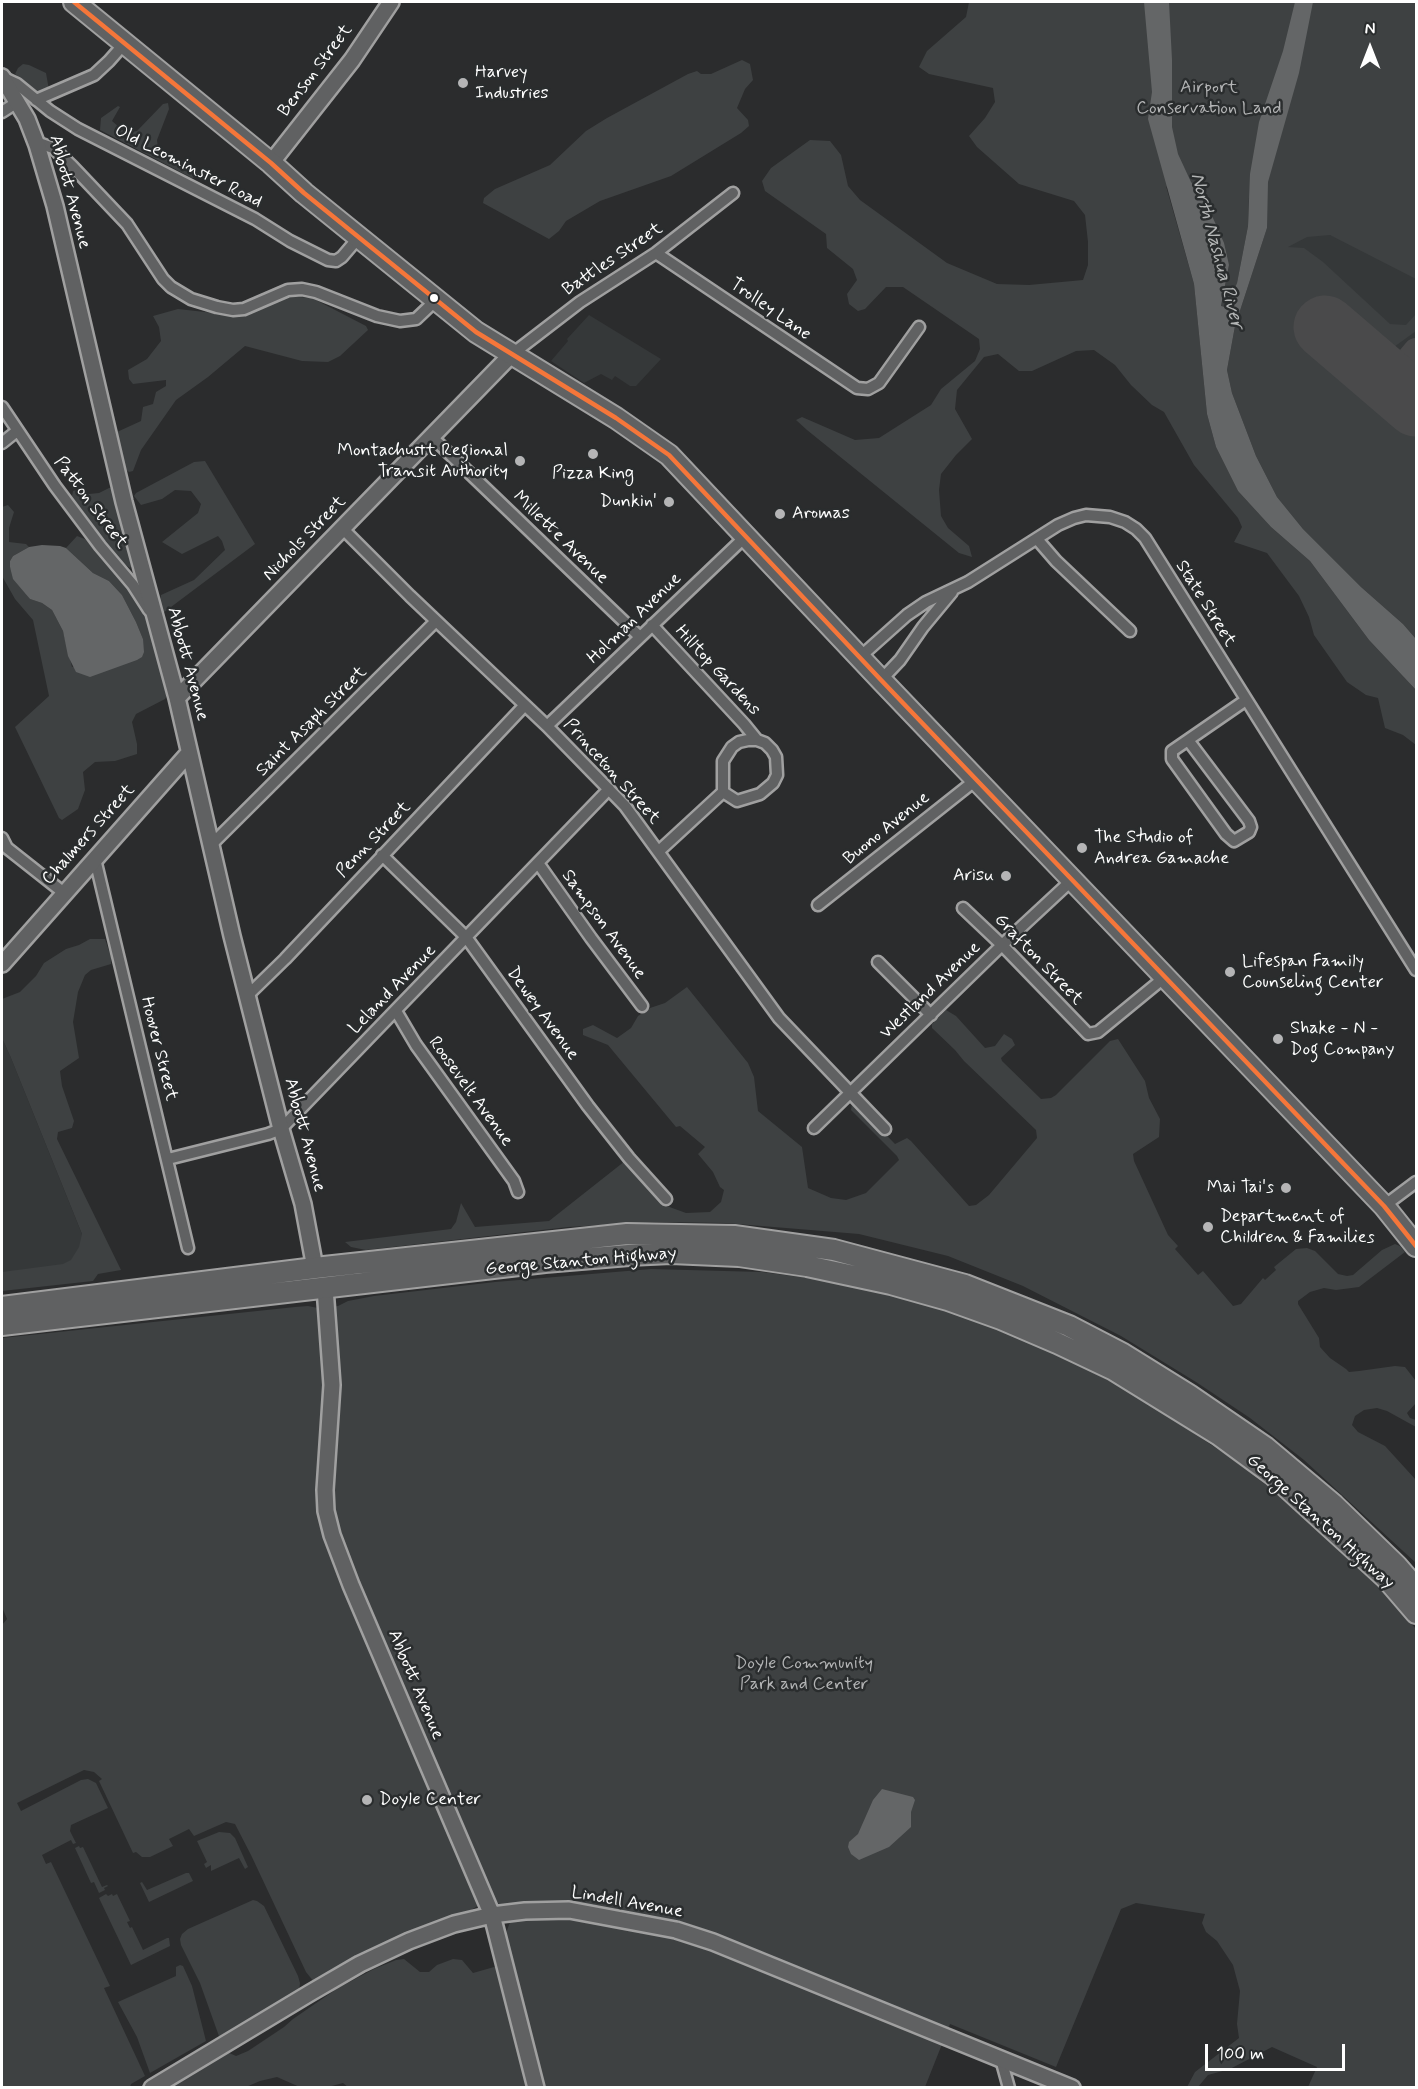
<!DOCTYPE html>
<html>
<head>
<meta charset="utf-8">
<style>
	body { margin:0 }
	#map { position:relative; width:1418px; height:2089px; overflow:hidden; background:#2b2c2d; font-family:Mynerve,sans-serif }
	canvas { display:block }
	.frame { position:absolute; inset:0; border:3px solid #fff; pointer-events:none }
	.north { position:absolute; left:1340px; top:18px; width:60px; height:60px; -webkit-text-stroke:4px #2a2d2e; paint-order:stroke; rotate:0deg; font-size:16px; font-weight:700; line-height:24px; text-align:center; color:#fff }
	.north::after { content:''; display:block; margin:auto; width:21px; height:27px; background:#fff; clip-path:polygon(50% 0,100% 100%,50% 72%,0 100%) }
	.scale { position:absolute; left:1205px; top:2044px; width:140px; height:27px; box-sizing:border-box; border:3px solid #fff; border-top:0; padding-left:8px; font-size:18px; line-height:21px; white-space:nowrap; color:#fff; -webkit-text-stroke:4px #2a2d2e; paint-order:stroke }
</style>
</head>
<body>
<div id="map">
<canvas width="1418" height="2089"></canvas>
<div class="frame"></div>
<div class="north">N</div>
<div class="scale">100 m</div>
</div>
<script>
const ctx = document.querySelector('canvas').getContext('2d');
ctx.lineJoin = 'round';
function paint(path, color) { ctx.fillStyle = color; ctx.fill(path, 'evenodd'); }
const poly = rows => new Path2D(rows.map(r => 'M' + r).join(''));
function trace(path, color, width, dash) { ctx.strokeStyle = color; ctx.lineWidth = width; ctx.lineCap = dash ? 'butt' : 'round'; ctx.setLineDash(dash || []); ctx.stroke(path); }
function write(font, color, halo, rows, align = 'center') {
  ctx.font = font + ' Mynerve,sans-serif'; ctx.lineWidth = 5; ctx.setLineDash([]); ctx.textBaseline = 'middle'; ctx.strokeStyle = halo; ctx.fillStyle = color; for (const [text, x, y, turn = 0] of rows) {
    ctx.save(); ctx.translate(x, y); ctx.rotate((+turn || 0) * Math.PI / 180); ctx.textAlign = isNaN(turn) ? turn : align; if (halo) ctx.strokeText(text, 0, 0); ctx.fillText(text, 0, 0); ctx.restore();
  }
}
paint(poly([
	[1272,213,1416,267,1416,596,1259,271],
	[589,315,661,359,636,386,630,386,615,376,612,380,601,374,584,383,551,361,568,341,567,339],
	[2,1038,11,1058,98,1274,2,1284]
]), '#353839');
paint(poly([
	[969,2,1416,2,1416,279,1330,235,1307,237,1288,247,1304,248,1323,262,1390,324,1406,325,1416,314,1416,331,1387,352,1336,310,1310,343,1416,433,1416,639,1403,624,1361,587,1303,529,1277,497,1256,456,1232,393,1227,370,1235,326,1267,228,1249,197,1248,226,1237,283,1227,307,1221,306,1229,265,1166,186,1194,284,1207,414,1216,447,1238,491,1271,527,1310,561,1369,640,1416,690,1416,745,1403,735,1385,728,1378,698,1366,695,1347,682,1314,635,1309,617,1299,596,1267,553,1234,542,1242,527,1238,518,1194,465,1164,412,1152,405,1131,385,1115,365,1094,350,1076,351,1032,371,1019,371,998,354,984,357,957,390,955,409,972,439,956,455,941,474,939,490,941,516,948,528,969,546,972,557,959,553,807,430,796,420,802,417,855,440,879,438,931,405,941,389,975,361,980,349,979,339,903,287,886,287,865,309,858,311,849,304,847,294,857,280,853,269,827,248,826,234,765,191,762,181,771,168,810,140,830,141,841,155,848,186,860,200,947,263,997,284,1029,285,1083,280,1088,265,1088,242,1085,215,1074,201,1019,184,977,147,969,136,985,118,995,102,993,88,929,74,919,67,927,51,966,17],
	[742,60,750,64,753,80,745,89,737,108,748,120,749,126,741,133,671,176,600,201,566,221,559,231,549,239,483,203,484,198,495,189,550,165,586,131,607,118,688,74,697,71,701,74,711,74],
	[23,64,29,65,46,73,49,90,47,92,37,93,15,74,18,68],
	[168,103,169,109,157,140,158,148,168,158,195,175,195,177,192,178,100,130,101,118,118,106,120,107,112,121,126,133,137,131,163,104],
	[284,296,312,298,366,326,368,330,340,356,328,362,302,361,245,346,208,377,176,400,141,450,133,471,129,472,125,469,117,432,141,421,143,407,153,404,156,392,166,386,166,380,133,384,129,379,128,370,147,359,161,341,159,327,153,316,178,309,241,316,270,300],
	[205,461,255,544,163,613,159,605,161,595,194,580,225,550,222,541,218,536,182,554,162,542,198,513,201,504,191,491,175,490,162,499,141,505,134,496,136,493,194,462],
	[109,488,115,488,133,563,130,568,117,559,72,496,73,491,79,489,89,494,99,493],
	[8,505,14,512,9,528,9,542,26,544,29,547,13,556,10,561,10,567,30,599,42,603,52,610,63,631,72,667,143,639,136,622,122,595,109,581,93,573,66,548,77,536,85,539,124,584,144,612,152,631,170,689,165,699,136,714,132,722,137,744,137,754,115,761,95,762,83,772,85,790,78,809,62,820,59,818,15,727,49,696,33,620,15,599,2,576,2,507],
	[90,939,105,939,111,957,111,964,91,970,85,975,78,992,73,1022,79,1058,60,1071,62,1086,74,1121,72,1128,58,1132,57,1139,121,1270,98,1274,93,1281,2,1291,2,1272,63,1264,71,1260,79,1247,82,1234,11,1058,2,1038,2,999,20,992,36,976,44,963,66,949,79,945],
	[687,987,748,1063,754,1077,758,1111,802,1147,808,1188,831,1198,846,1200,866,1193,899,1160,897,1156,851,1110,852,1104,858,1106,895,1144,907,1138,911,1141,969,1206,976,1205,989,1195,1037,1138,1036,1130,964,1061,955,1050,932,1028,932,1024,946,1010,956,1016,985,1048,995,1046,1004,1034,1012,1039,1015,1045,1001,1058,1002,1061,1041,1099,1051,1098,1056,1095,1110,1041,1118,1039,1145,1081,1149,1098,1160,1119,1159,1137,1133,1154,1134,1161,1168,1235,1178,1246,1175,1249,1198,1275,1203,1271,1233,1306,1241,1304,1263,1278,1265,1280,1276,1270,1274,1267,1296,1249,1307,1248,1315,1251,1338,1274,1347,1276,1353,1275,1382,1250,1395,1244,1400,1246,1405,1252,1359,1287,1336,1290,1324,1288,1310,1292,1298,1301,1298,1304,1319,1338,1320,1347,1330,1358,1346,1369,1349,1372,1359,1371,1395,1366,1405,1367,1416,1381,1416,1403,1407,1413,1410,1418,1416,1420,1416,1427,1387,1411,1377,1408,1364,1410,1355,1416,1352,1425,1358,1432,1385,1446,1416,1480,1416,1563,1304,1460,1250,1418,1196,1382,1121,1336,1023,1286,948,1256,859,1234,725,1223,655,1222,568,1227,366,1250,351,1247,345,1242,451,1229,456,1222,461,1203,475,1227,549,1221,625,1161,664,1205,686,1213,710,1212,721,1202,724,1190,720,1187,713,1172,698,1154,705,1147,680,1126,676,1127,608,1045,583,1035,583,1029,593,1025,617,1038,631,1028,638,1016,650,1008,665,1003],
	[651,1269,762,1272,823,1280,865,1287,924,1303,1024,1339,1077,1364,1136,1395,1228,1456,1308,1517,1382,1591,1416,1629,1416,2087,1308,2087,1317,2067,1272,2047,1230,2069,1208,2075,1198,2087,1187,2087,1195,2072,1239,2038,1237,2024,1240,1991,1233,1965,1217,1941,1206,1932,1202,1923,1205,1914,1136,1903,1121,1909,1056,2067,950,2024,925,2087,545,2087,505,1936,510,1922,501,1906,496,1901,479,1905,468,1912,409,1935,314,1982,306,1972,251,1855,235,1824,226,1822,194,1836,189,1829,169,1839,173,1846,150,1857,142,1857,136,1852,133,1853,99,1781,102,1779,94,1772,84,1770,17,1803,21,1811,81,1780,88,1779,96,1783,108,1808,71,1825,70,1831,76,1843,73,1844,71,1840,42,1855,46,1864,51,1862,110,1986,104,1988,145,2076,131,2084,130,2087,2,2087,2,1625,7,1619,2,1607,2,1338,295,1307,308,1306,318,1308,338,1306,348,1301,374,1296,495,1282],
	[219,1832,230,1833,235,1838,248,1867,245,1869,239,1858,211,1871,211,1865,206,1868,204,1864,207,1862,197,1841],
	[79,1846,80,1848,83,1847,102,1887,107,1885,108,1886,104,1888,105,1890,99,1893,94,1882,91,1883,75,1848],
	[186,1873,189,1873,193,1881,149,1902,140,1883,142,1882,147,1890],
	[106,1894,108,1896,112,1894,113,1896,117,1894,130,1921,127,1922,130,1928,132,1927,143,1950,167,1938,169,1938,170,1946,131,1965,99,1898],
	[253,1900,257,1901,264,1906,298,1976,300,1983,299,1992,220,2039,200,1983,181,1945,180,1939,182,1934,188,1929],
	[404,1959,420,1972,429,1972,437,1965,453,1959,462,1960,473,1973,501,1965,532,2087,349,2088,343,2083,328,2087,302,2088,277,2077,260,2081,246,2087,165,2088,227,2052,236,2056,248,2051,284,2027,293,2019,338,1988,374,1969,396,1960],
	[180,1965,183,1966,192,1986,206,2041,150,2073,137,2037,118,2002,176,1976,176,1967]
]), '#3e4142');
paint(poly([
	[1144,2,1169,2,1172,60,1172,127,1178,154,1191,182,1205,200,1224,243,1229,265,1221,306,1226,307,1237,283,1248,226,1250,174,1259,122,1283,51,1295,2,1313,2,1299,73,1268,182,1267,228,1235,326,1227,370,1232,393,1256,456,1277,497,1303,529,1361,587,1403,624,1416,639,1416,690,1369,640,1310,561,1271,527,1238,491,1216,447,1207,414,1194,284,1148,119,1152,92],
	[42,545,60,546,66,548,93,573,109,581,122,595,136,622,143,639,144,652,142,657,137,660,90,677,76,672,68,656,63,631,52,610,42,603,30,599,13,579,10,567,10,561,13,556,29,547],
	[882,1789,913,1797,915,1800,911,1812,911,1827,889,1847,859,1860,851,1854,848,1847,849,1842,858,1834,873,1800]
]), '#646667');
trace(poly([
	[1390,382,1416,351]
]), '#4a4a4b', 26);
trace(poly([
	[1325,327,1416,405]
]), '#4a4a4b', 63);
const street = poly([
	[2,77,17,84,50,111,78,129,255,219,290,241,328,260,336,261,342,257,359,237],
	[36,100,94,75,109,61,124,44],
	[2,112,16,103],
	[36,142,53,148,72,166,127,224,163,279,171,287,191,299,217,307,233,310,244,309,288,290,302,289,316,292,377,316,400,321,416,319,436,300],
	[656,253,857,388,868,389,879,383,919,327],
	[511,355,580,302,656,253,733,193],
	[2,407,55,486,100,546,133,585,149,610],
	[432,437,640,637],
	[2,443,17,431],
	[342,528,410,596,547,726,625,806,779,1018,885,1129],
	[1037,539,1056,561,1130,631],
	[652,625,744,724,757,740],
	[860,657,907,615,926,602,968,582,1058,525,1074,518,1086,515,1110,517,1125,522,1136,529,1145,538,1416,970],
	[881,680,900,660,923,627,952,592],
	[547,726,746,536],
	[748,740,757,740,765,743,772,750,776,757,777,775,773,783,760,794,737,801,723,792,723,761,732,747,739,742,748,740],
	[1188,740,1172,751,1172,759,1226,834,1234,841,1249,832,1251,827,1249,821,1188,740,1246,700],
	[2,838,7,848,64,893],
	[210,846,436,621],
	[659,851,723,792],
	[382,855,466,937,588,1106,629,1158,666,1199],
	[95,859,188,1248],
	[538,863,591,938,642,1006],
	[818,905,977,779],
	[963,908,1002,945,1088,1034,1098,1032,1165,977],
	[878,962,931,1015],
	[247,996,285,959,525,705],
	[396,1011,416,1045,514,1181,518,1192],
	[814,1128,1002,945,1072,880],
	[168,1159,268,1134,281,1129,609,789],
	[1384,1206,1416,1182],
	[1001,2059,1009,2088]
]);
const secondary = poly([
	[2,77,27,119,37,145,55,206,124,502,177,698,232,936,281,1129,303,1204,315,1268],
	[271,163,352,60,391,2],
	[177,698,511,355],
	[2,964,189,753],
	[325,1288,332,1385,325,1490,326,1511,332,1535,351,1585,492,1915,536,2088],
	[152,2088,310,1993,360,1964,409,1941,454,1924,492,1915,525,1911,569,1910,676,1930,713,1942,1072,2088]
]);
const highway = poly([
	[74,2,271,163,304,193,476,332,616,418,669,455,881,680,1384,1206,1416,1246],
	[2,1307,315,1268,627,1234,734,1236,834,1250,965,1285,1069,1326,1123,1354,1189,1395,1265,1447,1334,1505,1397,1566,1416,1588],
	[2,1325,545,1262,629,1255,671,1253,739,1256,807,1266,891,1284,948,1300,1001,1319,1057,1343,1114,1370,1219,1435,1272,1474,1386,1578,1416,1613]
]);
trace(street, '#a0a0a0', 15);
trace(secondary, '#a0a0a0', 20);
trace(highway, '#a0a0a0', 24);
trace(street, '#606162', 10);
trace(secondary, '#606162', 15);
trace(highway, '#606162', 20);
trace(poly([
	[74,2,271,163,304,193,476,332,616,418,669,455,881,680,1384,1206,1416,1246]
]), '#f5763a', 4.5);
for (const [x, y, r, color] of [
	[463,83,6,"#b5b5b6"],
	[434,298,5,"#fff"],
	[593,454,6,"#b5b5b6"],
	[520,461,6,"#b5b5b6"],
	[669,502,6,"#b5b5b6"],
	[780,514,6,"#b5b5b6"],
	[1082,848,6,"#b5b5b6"],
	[1006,876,6,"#b5b5b6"],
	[1230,972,6,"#b5b5b6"],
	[1278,1039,6,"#b5b5b6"],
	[1286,1188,6,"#b5b5b6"],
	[1208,1227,6,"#b5b5b6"],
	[367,1800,6,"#b5b5b6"]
]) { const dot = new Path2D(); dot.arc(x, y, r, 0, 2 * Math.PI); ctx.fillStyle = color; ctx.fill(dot); trace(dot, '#2a2d2e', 2); }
write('18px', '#fff', '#2a2d2e', [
	["Benson Street",316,71,-53],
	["Old Leominster Road",188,167,27],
	["Abbott Avenue",69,192,75],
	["Battles Street",613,260,-34],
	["Trolley Lane",770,310,35],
	["Patton Street",90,503,53],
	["Millette Avenue",560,538,44],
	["Nichols Street",305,539,-46],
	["State Street",1205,604,58],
	["Holman Avenue",635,619,-44],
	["Abbott Avenue",187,664,75],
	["Hilltop Gardens",717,671,47],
	["Saint Asaph Street",312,722,-45],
	["Princeton Street",611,772,48],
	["Buono Avenue",887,829,-39],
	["Chalmers Street",89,835,-48],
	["Penn Street",374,840,-46],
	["Sampson Avenue",603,925,54],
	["Grafton Street",1038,960,46],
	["Leland Avenue",393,990,-46],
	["Westland Avenue",931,991,-44],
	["Dewey Avenue",542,1014,54],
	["Hoover Street",158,1049,76],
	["Roosevelt Avenue",470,1092,54],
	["Abbott Avenue",304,1135,75],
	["George Stanton Highway",581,1262,-5],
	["George Stanton Highway",1320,1522,42],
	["Abbott Avenue",415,1685,67],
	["Lindell Avenue",627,1903,10]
]);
write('18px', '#fff', '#2a2d2e', [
	["Harvey",475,73],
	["Industries",475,94],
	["Montachustt Regional",508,451,"right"],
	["Transit Authority",508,472,"right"],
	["Pizza King",593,474,"center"],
	["Dunkin'",657,502,"right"],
	["Aromas",792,514],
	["The Studio of",1094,838],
	["Andrea Gamache",1094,859],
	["Arisu",994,876,"right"],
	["Lifespan Family",1242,962],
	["Counseling Center",1242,983],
	["Shake - N -",1290,1029],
	["Dog Company",1290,1050],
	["Mai Tai's",1274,1188,"right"],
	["Department of",1220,1217],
	["Children & Families",1220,1238],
	["Doyle Center",379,1800]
], 'left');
write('18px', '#b3b4b5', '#2a2d2e', [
	["Airport",1209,88],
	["Conservation Land",1209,109],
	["Doyle Community",804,1664],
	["Park and Center",804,1685]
]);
write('italic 20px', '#b4b6b6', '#2a2d2e', [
	["North Nashua River",1216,251,75]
]);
</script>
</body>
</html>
